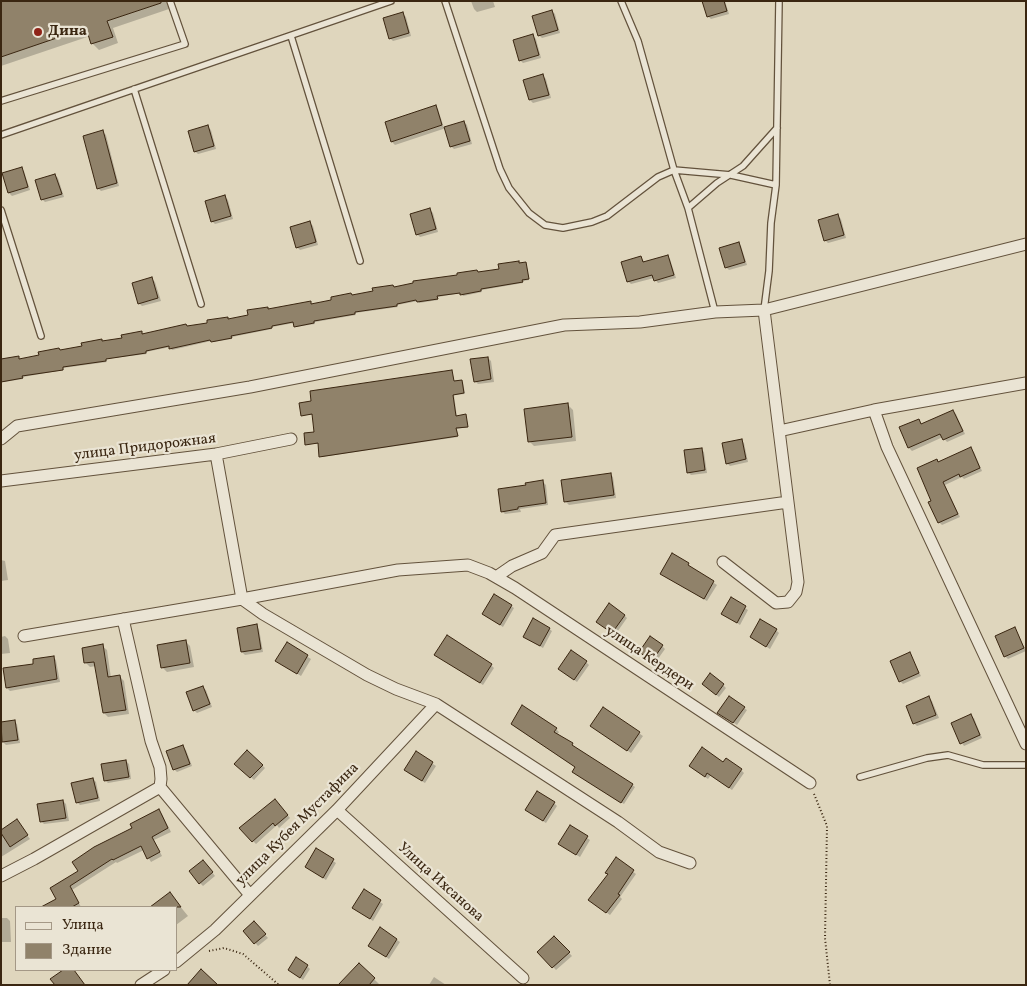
<!DOCTYPE html>
<html>
<head>
<meta charset="utf-8">
<style>
	body { margin:0 }
	#map { position:relative; width:1027px; height:986px; overflow:hidden; background:#dfd6bd; font-family:Vollkorn,serif }
	canvas { display:block }
	.frame { position:absolute; inset:0; border:2px solid #3a2611; pointer-events:none }
	.legend { position:absolute; left:15px; top:906px; width:162px; height:65px; box-sizing:border-box; background:#eae4d4; border:1px solid #a49886; margin:0; padding:6px 9px; list-style:none; font-size:15px; color:#3a2611 }
	.legend li { display:flex; align-items:center; gap:10px; height:25px }
	.legend b { width:25px; border:1px solid #a49886 }
</style>
</head>
<body>
<div id="map">
<canvas width="1027" height="986"></canvas>
<div class="frame"></div>
<ul class="legend">
<li><b style="height:6px;background:#eae4d4"></b>Улица</li>
<li><b style="height:14px;background:#90826a"></b>Здание</li>
</ul>
</div>
<script>
const ctx = document.querySelector('canvas').getContext('2d');
ctx.lineJoin = 'round';
function paint(path, color) { ctx.fillStyle = color; ctx.fill(path, 'evenodd'); }
const poly = rows => new Path2D(rows.map(r => 'M' + r).join(''));
function trace(path, color, width, dash) { ctx.strokeStyle = color; ctx.lineWidth = width; ctx.lineCap = dash ? 'butt' : 'round'; ctx.setLineDash(dash || []); ctx.stroke(path); }
function write(font, color, halo, rows, align = 'center') {
  ctx.font = font + ' Vollkorn,serif'; ctx.lineWidth = 4.5; ctx.setLineDash([]); ctx.textBaseline = 'middle'; ctx.strokeStyle = halo; ctx.fillStyle = color; for (const [text, x, y, turn = 0] of rows) {
    ctx.save(); ctx.translate(x, y); ctx.rotate((+turn || 0) * Math.PI / 180); ctx.textAlign = isNaN(turn) ? turn : align; if (halo) ctx.strokeText(text, 0, 0); ctx.fillText(text, 0, 0); ctx.restore();
  }
}
paint(poly([
	[1,1,166,1,169,9,113,28,118,43,99,50,92,43,90,36,1,66],
	[471,1,493,1,495,7,477,12,474,9],
	[703,1,725,1,729,14,711,19,708,16],
	[552,11,555,14,560,33,542,38,539,35],
	[403,14,406,17,411,36,393,41,390,38],
	[533,36,536,39,541,58,523,63,520,60],
	[543,76,546,79,551,98,533,103,530,100,525,81],
	[435,106,438,109,444,128,464,122,467,125,472,144,454,149,451,146,446,128,395,145,392,142],
	[208,127,211,130,216,149,198,154,195,151],
	[103,132,106,135,119,186,101,191,98,188],
	[21,169,24,171,30,190,12,196,9,193,3,174],
	[55,175,58,178,64,197,45,202,42,199],
	[225,197,228,200,233,219,215,224,212,221],
	[430,210,433,213,438,232,420,237,417,234],
	[838,216,841,219,846,238,828,243,825,240],
	[310,223,313,226,318,245,300,250,297,247],
	[738,243,741,246,747,265,729,270,726,267],
	[667,256,670,259,676,278,658,283,654,278,631,284,628,281,641,257,645,263],
	[518,262,526,264,529,280,523,281,523,283,482,290,482,292,463,296,461,293,438,297,438,300,419,303,418,301,397,305,398,307,355,313,356,315,315,322,315,324,296,327,294,323,272,327,272,329,232,337,232,339,213,342,211,341,172,350,170,347,146,352,147,354,106,359,107,362,63,368,64,370,23,377,23,379,4,382,3,381,18,358,20,360,83,347,102,341,104,343,123,339,142,333,144,335,209,324,227,318,228,319,250,316,268,308,270,310,310,303,312,305,459,277,477,271,478,272,500,270],
	[152,279,155,282,161,301,142,306,139,303],
	[488,358,491,361,494,382,478,384,475,381],
	[452,372,454,382,463,382,465,394,454,395,457,417,466,416,468,427,457,429,458,437,322,457,319,444,306,444,316,433,313,415,302,415],
	[568,405,573,410,576,441,534,446,529,441],
	[953,411,956,414,965,434,947,442,943,437,912,451,909,448,900,428,918,420,922,425],
	[741,440,744,443,748,462,730,466,727,463],
	[701,449,704,452,707,473,691,475,688,472],
	[971,449,974,452,982,471,964,479,962,477,945,485,960,517,942,525,939,522,933,501,937,461,939,463],
	[610,474,613,477,616,498,569,505,566,502],
	[543,482,546,485,548,505,520,509,521,512,505,514,502,511,527,486],
	[1,560,5,561,8,580,1,581],
	[688,564,691,568,717,585,707,601,664,576],
	[731,599,748,610,740,625,723,614],
	[511,606,514,608,503,627,483,614],
	[624,615,627,618,615,635,601,625],
	[256,626,259,629,263,652,245,655,242,652],
	[549,629,552,631,543,648,524,637],
	[1014,629,1017,632,1026,651,1008,659,1005,656],
	[776,630,779,633,770,649,751,637],
	[5,636,8,639,10,653,1,654,1,637],
	[186,642,190,646,194,667,167,672,162,667],
	[287,644,311,659,301,676,280,663],
	[102,646,107,650,111,678,120,677,124,681,129,714,108,717,104,713,96,666,90,667,86,663,83,649],
	[662,646,665,649,655,663,644,655],
	[909,653,921,676,903,684,900,681],
	[436,655,491,665,494,668,483,685],
	[53,657,56,660,60,682,10,691,7,688,35,665],
	[586,662,589,665,577,682,559,669],
	[723,685,726,688,719,697,706,687],
	[203,688,206,690,212,707,197,713,194,710],
	[929,698,932,701,939,718,917,726,914,723],
	[744,708,747,710,737,725,722,715],
	[604,709,643,736,631,753,595,729],
	[971,716,974,718,982,738,964,746,962,743],
	[14,721,17,724,20,743,6,745,3,742,1,724],
	[515,727,556,729,559,732,557,735,635,787,624,804,577,775,577,768],
	[183,747,186,750,192,766,177,772,174,769],
	[247,752,265,768,254,780,236,764],
	[416,753,436,766,425,783,408,773],
	[126,761,129,764,131,779,108,783,105,780],
	[724,764,741,770,744,773,732,790,711,775,708,779,693,769],
	[93,779,96,782,100,801,80,805,77,802],
	[63,801,66,804,69,821,44,824,41,821],
	[554,803,557,806,546,823,530,813],
	[278,804,290,818,279,828,277,825,256,844,253,841],
	[159,811,162,814,171,832,154,840,162,856,151,862,144,850,117,863,116,862,72,890,81,907,43,907,58,900,80,871],
	[17,821,30,839,1,857,1,832],
	[571,827,590,840,580,857,563,847],
	[317,850,336,863,326,880,306,867],
	[616,859,636,874,620,897,622,899,610,915,593,903],
	[206,864,215,876,203,886,200,883],
	[364,891,383,904,373,921,354,908],
	[170,894,188,916,176,925,176,907,152,907],
	[1,918,7,918,10,921,11,942,1,942],
	[254,923,268,938,258,946,245,931],
	[380,929,400,942,389,959,370,946],
	[554,937,572,956,556,970,539,952],
	[359,964,379,984,378,985,339,985],
	[307,966,310,969,303,980,289,970],
	[434,977,446,985,429,985]
]), '#0003');
const building = poly([
	[1,1,161,1,161,3,107,21,113,37,91,44,86,28,1,57,1,1],
	[702,1,724,1,727,11,707,17,702,1],
	[552,10,558,30,538,36,532,16,552,10],
	[403,12,409,33,389,39,383,18,403,12],
	[533,34,539,55,519,61,513,40,533,34],
	[543,74,549,95,529,100,523,80,543,74],
	[436,105,442,125,391,142,385,122,436,105],
	[464,121,470,141,450,147,444,127,464,121],
	[208,125,214,146,194,152,188,131,208,125],
	[103,130,117,183,97,189,83,136,103,130],
	[22,167,28,187,8,193,2,173,22,167],
	[55,174,62,194,41,200,35,180,55,174],
	[225,195,231,216,211,222,205,201,225,195],
	[430,208,436,229,416,235,410,214,430,208],
	[838,214,844,235,824,241,818,220,838,214],
	[310,221,316,242,296,248,290,227,310,221],
	[739,242,745,262,725,268,719,248,739,242],
	[668,255,674,275,654,281,652,275,627,282,621,262,641,256,643,262,668,255],
	[519,261,519,263,526,262,529,279,522,280,523,282,481,289,481,291,460,295,460,293,437,296,438,299,417,302,416,300,397,304,397,306,355,312,355,314,314,321,314,323,294,327,293,322,272,326,272,328,231,336,232,338,211,342,210,340,169,349,169,346,146,351,146,353,106,359,106,361,63,367,63,370,22,376,23,378,1,382,1,359,19,356,19,359,39,355,38,352,59,348,60,350,82,346,81,343,102,339,102,341,122,338,121,335,142,331,142,334,186,324,187,326,207,323,207,320,228,317,228,319,248,315,247,310,268,307,268,309,311,301,311,304,331,300,331,297,351,293,352,295,373,291,372,288,393,285,394,287,413,283,413,281,457,275,457,273,477,270,478,272,499,269,498,264,519,261],
	[152,277,158,298,138,304,132,283,152,277],
	[488,357,491,379,474,382,470,359,488,357],
	[452,370,454,381,462,380,464,393,453,395,456,416,466,414,468,427,456,428,458,436,319,457,318,443,305,445,304,433,314,432,312,414,301,416,299,403,311,401,310,391,452,370],
	[568,403,572,437,528,442,524,409,568,403],
	[953,410,963,431,943,440,940,434,908,448,899,427,919,419,921,424,953,410],
	[742,439,746,459,726,464,722,443,742,439],
	[971,447,980,468,960,477,959,474,943,482,958,514,938,523,928,502,931,501,917,468,937,459,938,462,971,447],
	[702,448,705,470,687,473,684,450,702,448],
	[611,473,614,495,564,502,561,480,611,473],
	[543,480,546,503,518,507,518,509,501,512,498,489,526,485,525,483,543,480],
	[672,553,689,563,688,565,714,581,704,599,660,574,672,553],
	[494,594,512,605,500,625,482,614,494,594],
	[731,597,746,606,737,623,721,614,731,597],
	[609,603,625,615,612,633,596,622,609,603],
	[533,618,550,628,540,646,523,637,533,618],
	[760,619,777,629,766,647,750,637,760,619],
	[257,624,261,649,241,652,237,628,257,624],
	[1015,627,1024,648,1004,657,995,636,1015,627],
	[447,635,492,664,480,683,434,655,447,635],
	[650,636,663,645,652,661,639,652,650,636],
	[186,640,190,663,161,668,157,645,186,640],
	[287,642,308,655,297,674,275,661,287,642],
	[103,644,108,677,120,675,126,710,103,713,94,662,84,663,82,648,103,644],
	[571,650,587,661,574,680,558,669,571,650],
	[910,652,919,673,899,682,890,661,910,652],
	[54,656,57,679,6,688,3,668,33,664,33,659,54,656],
	[710,673,724,684,716,695,702,684,710,673],
	[203,686,210,704,193,711,186,692,203,686],
	[729,696,745,707,733,723,717,713,729,696],
	[929,696,936,715,913,724,906,706,929,696],
	[522,705,557,728,554,732,573,743,572,745,633,784,621,803,572,772,575,767,511,724,522,705],
	[603,707,640,732,627,751,590,726,603,707],
	[971,714,980,735,960,744,951,723,971,714],
	[15,720,18,740,2,742,1,722,15,720],
	[183,745,190,764,173,770,166,751,183,745],
	[702,747,723,762,726,758,742,769,729,788,707,773,705,777,689,766,702,747],
	[247,750,263,765,250,778,234,764,247,750],
	[416,751,433,762,422,781,404,770,416,751],
	[126,760,129,777,104,781,101,764,126,760],
	[93,778,98,798,76,803,71,783,93,778],
	[537,791,555,802,543,821,525,810,537,791],
	[275,799,288,815,275,826,273,823,252,842,239,828,275,799],
	[63,800,66,818,40,822,37,804,63,800],
	[159,809,168,828,152,837,160,852,147,859,141,846,113,860,112,859,70,886,79,903,72,907,41,907,56,899,50,888,78,871,72,862,94,847,132,828,130,824,159,809],
	[17,819,28,835,10,847,1,833,1,830,17,819],
	[570,825,588,836,576,855,558,844,570,825],
	[316,848,334,859,323,878,305,867,316,848],
	[616,857,634,870,618,894,620,895,606,913,588,900,608,874,605,873,616,857],
	[203,860,213,872,199,884,189,871,203,860],
	[364,889,381,900,370,919,352,908,364,889],
	[170,892,181,907,150,907,170,892],
	[254,921,266,934,254,944,243,931,254,921],
	[380,927,397,939,386,957,368,946,380,927],
	[554,936,570,952,552,968,537,952,554,936],
	[296,957,308,965,300,978,288,970,296,957],
	[359,963,375,978,369,985,338,985,359,963],
	[201,969,218,985,187,985,201,969],
	[63,970,74,970,85,985,55,985,50,979,63,970]
]);
paint(building, '#90826a');
trace(building, '#3a2611', 1);
const lane = poly([
	[445,1,500,169,509,188,529,213,545,225,563,228,592,222,607,216,658,177,674,170,731,175,776,185],
	[621,1,638,41,674,170,688,208,715,312],
	[291,36,360,261],
	[134,89,201,304],
	[1,101,185,44,170,1],
	[1,135,391,1],
	[688,208,717,183,743,166,777,128],
	[1,210,41,336],
	[764,310,769,271,771,223,776,185,779,1],
	[860,777,927,758,948,755,983,765,1026,765]
]);
const street = poly([
	[874,410,887,447,1026,744],
	[779,431,874,410,1026,383],
	[1,439,17,426,250,387,564,325,640,322,715,312,764,310,1026,244],
	[216,454,242,599,398,570,468,565,489,573,515,588,810,783],
	[1,481,216,454,291,439],
	[723,562,776,603,788,602,796,592,798,582,764,310],
	[496,577,512,566,542,553,555,535,788,502],
	[24,636,242,599,263,614,367,675,396,689,436,704,618,822,659,852,690,863],
	[160,787,250,895],
	[337,810,523,978],
	[1,876,34,859,160,787,161,779,160,767,151,741,123,619],
	[176,962,215,930,337,810,436,704],
	[141,985,164,970]
]);
trace(lane, '#63523c', 8);
trace(street, '#63523c', 13);
trace(poly([
	[814,794,827,826,825,938,830,985],
	[209,951,224,948,243,954,279,985]
]), '#3a2611', 2, [1, 2.5]);
trace(lane, '#eae4d4', 5.5);
trace(street, '#eae4d4', 11);
for (const [x, y, r, color] of [
	[38,32,5,"#8f2418"]
]) { const dot = new Path2D(); dot.arc(x, y, r, 0, 2 * Math.PI); ctx.fillStyle = color; ctx.fill(dot); trace(dot, '#eae4d4', 2); }
write('bold 15px', '#3a2611', '#eae4d4', [
	["Дина",48,32]
], 'left');
write('15px', '#3a2611', '#eae4d4', [
	["улица Придорожная",145,448,-7],
	["улица Кердери",649,659,34],
	["улица Кубея Мустафина",298,825,-45],
	["Улица Ихсанова",440,883,42]
]);
</script>
</body>
</html>
